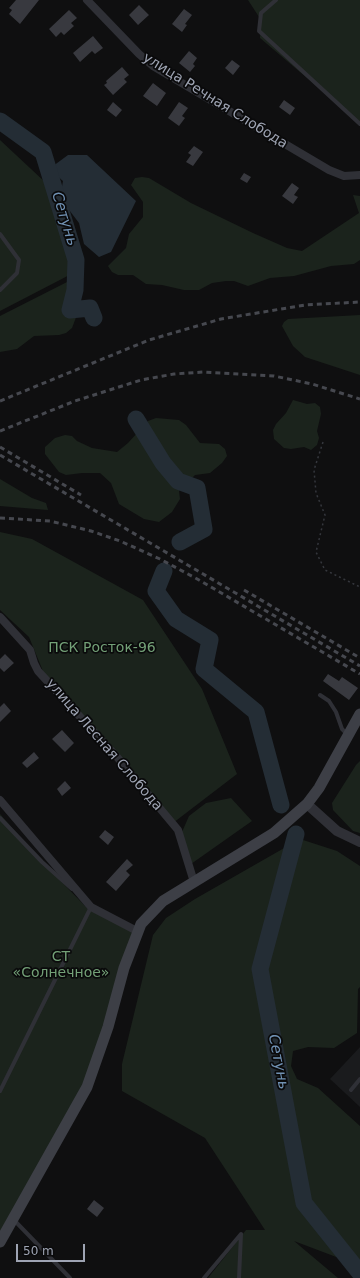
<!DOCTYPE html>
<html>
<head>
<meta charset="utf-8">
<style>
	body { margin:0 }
	#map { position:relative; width:360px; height:1278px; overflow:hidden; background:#0f0f10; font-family:"DejaVu Sans",sans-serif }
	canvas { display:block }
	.scale { position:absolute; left:16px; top:1244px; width:69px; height:18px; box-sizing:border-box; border:2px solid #9ea4b3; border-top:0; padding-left:5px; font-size:12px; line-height:14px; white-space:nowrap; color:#9ea4b3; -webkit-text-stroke:3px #0a0a0b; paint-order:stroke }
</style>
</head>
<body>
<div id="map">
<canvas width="360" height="1278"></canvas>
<div class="scale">50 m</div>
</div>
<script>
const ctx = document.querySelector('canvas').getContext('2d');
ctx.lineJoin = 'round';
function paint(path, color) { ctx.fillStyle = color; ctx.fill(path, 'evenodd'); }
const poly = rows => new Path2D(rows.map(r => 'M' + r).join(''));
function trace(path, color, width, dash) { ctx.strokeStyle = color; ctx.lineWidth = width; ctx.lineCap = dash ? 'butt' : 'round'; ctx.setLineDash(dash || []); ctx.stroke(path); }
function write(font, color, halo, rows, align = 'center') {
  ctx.font = font + ' "DejaVu Sans",sans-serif'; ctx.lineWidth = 3.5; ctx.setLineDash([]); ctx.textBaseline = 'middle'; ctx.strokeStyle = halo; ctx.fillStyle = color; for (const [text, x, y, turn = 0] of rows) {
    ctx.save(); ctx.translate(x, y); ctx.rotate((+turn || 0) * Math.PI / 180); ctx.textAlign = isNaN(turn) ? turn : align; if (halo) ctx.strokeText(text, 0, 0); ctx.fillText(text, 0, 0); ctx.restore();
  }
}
paint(poly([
	[360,1047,360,1107,330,1079]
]), '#1a1b1d');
paint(poly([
	[248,0,360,0,360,123,260,38,261,20],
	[0,140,46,183,81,269,0,311],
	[142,177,149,178,191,203,253,233,287,248,302,251,359,213,353,195,360,196,360,260,354,264,331,266,294,276,270,278,248,286,234,281,226,281,212,283,199,290,184,290,162,285,146,284,133,275,118,275,112,272,108,266,126,248,129,234,143,217,143,202,131,185,135,178],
	[71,280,74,287,73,294,80,307,72,328,66,333,59,335,34,336,17,349,0,352,0,316],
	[360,315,360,375,305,357,293,346,282,326,284,322,288,319],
	[293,400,307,404,315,403,320,407,321,414,317,431,319,438,317,445,311,450,304,447,291,449,284,448,274,439,273,430,276,424,286,413],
	[156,418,179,420,186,425,200,443,219,444,225,449,227,456,222,463,210,473,195,475,179,491,180,499,172,512,159,522,144,519,119,504,111,483,100,473,82,473,66,475,59,472,45,454,45,447,55,438,65,435,72,436,77,441,92,448,117,452,128,443,148,421],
	[0,479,32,498,46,503,48,510,0,506],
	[0,532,32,539,143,600,202,689,237,774,173,823,45,676,29,637,0,610],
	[360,761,360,833,353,831,333,810,332,803,356,765],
	[231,798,252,821,191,864,182,832,189,816,206,803],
	[0,814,42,862,88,909,137,931,87,1087,0,1242],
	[300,839,337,851,360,866,360,987,358,989,357,1033,334,1048,308,1047,293,1051,291,1066,297,1079,318,1088,360,1126,360,1266,294,1241,338,1278,208,1278,246,1230,265,1230,205,1138,122,1091,122,1064,153,935,166,918,195,899]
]), '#1b231c');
paint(poly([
	[68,155,87,155,136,201,111,252,99,257,84,244,79,223,60,198,63,181,49,169]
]), '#242d35');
trace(poly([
	[0,121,43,152,76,260,75,290,70,310,90,308,94,318],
	[136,419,163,463,178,481,197,488,204,529,180,542],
	[164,571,156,591,176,619,210,640,204,669,256,712,281,805],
	[296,834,260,969,304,1203,360,1273]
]), '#242d35', 17);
paint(poly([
	[16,0,39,0,20,24,9,14,12,10,9,8],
	[139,5,149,15,138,25,129,15],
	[184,9,192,15,185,24,187,25,182,32,172,24],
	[69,10,77,18,71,23,74,26,64,35,61,32,56,37,49,29],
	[93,36,103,48,95,54,92,51,80,62,73,53],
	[189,51,197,58,193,64,195,66,190,72,179,63],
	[232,60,240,66,233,75,225,68],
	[122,67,129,75,124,79,127,82,113,95,104,85,107,83,106,81],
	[153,83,166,93,157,106,143,96],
	[284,100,295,108,290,115,279,107],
	[113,102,122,110,116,117,107,110],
	[179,102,188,108,182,116,185,118,179,126,168,118],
	[194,146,203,152,193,166,186,162,191,155,188,153],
	[244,173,251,177,247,183,240,179],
	[292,183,299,188,294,195,298,197,293,204,282,196],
	[5,654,14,663,4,672,0,668,0,659],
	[328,674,339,681,342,677,358,688,349,700,323,681],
	[4,703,11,711,0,722,0,707],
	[62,730,74,743,65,752,52,739],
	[34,752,39,758,27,768,22,763],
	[65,781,71,788,62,796,57,789],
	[105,830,114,837,108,845,99,837],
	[127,859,133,865,126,871,130,875,116,891,106,882],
	[94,1200,104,1208,97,1217,87,1209]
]), '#38393f');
trace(poly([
	[323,442,314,470,316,493,325,515,316,552,325,570,360,587]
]), '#35373d', 1.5, [2, 3]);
trace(poly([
	[276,0,261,13,259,31,360,124],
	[0,234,19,260,17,273,0,290],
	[320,695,329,701,336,712,342,729,348,735],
	[0,818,42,862,72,889],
	[351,1090,360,1079],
	[0,1091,91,907,90,906],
	[13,1219,70,1278],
	[204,1278,241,1234],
	[239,1278,241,1234]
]), '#2f3036', 4);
trace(poly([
	[87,0,139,54,153,66,329,170,344,176,360,175],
	[0,617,30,650,34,663,38,671,117,757,178,830,194,882],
	[0,800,91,907,137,931]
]), '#2f3036', 8);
trace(poly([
	[307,804,337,831,360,842]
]), '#2f3036', 10);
trace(poly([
	[0,1242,87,1087,108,1027,124,968,141,924,163,901,274,833,307,804,319,788,360,714]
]), '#3d3f46', 11);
trace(poly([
	[0,401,149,340,221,319,305,305,360,302],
	[0,431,75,401,141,380,174,374,203,372,274,376,312,384,360,399],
	[0,447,81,495],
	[0,455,360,666],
	[0,518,50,521,91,531,120,541,160,559,199,580,360,674],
	[244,590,360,658]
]), '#46484f', 3, [5, 4]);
write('14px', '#9ea4b3', '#0a0a0b', [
	["улица Речная Слобода",215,101,32],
	["улица Лесная Слобода",104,745,49]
]);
write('14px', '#73a077', '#0a0a0b', [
	["ПСК Росток-96",102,648],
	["СТ",61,957],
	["«Солнечное»",61,973]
]);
write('italic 15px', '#7091b3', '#0a0a0b', [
	["Сетунь",64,219,73],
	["Сетунь",278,1062,79]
]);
</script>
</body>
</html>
